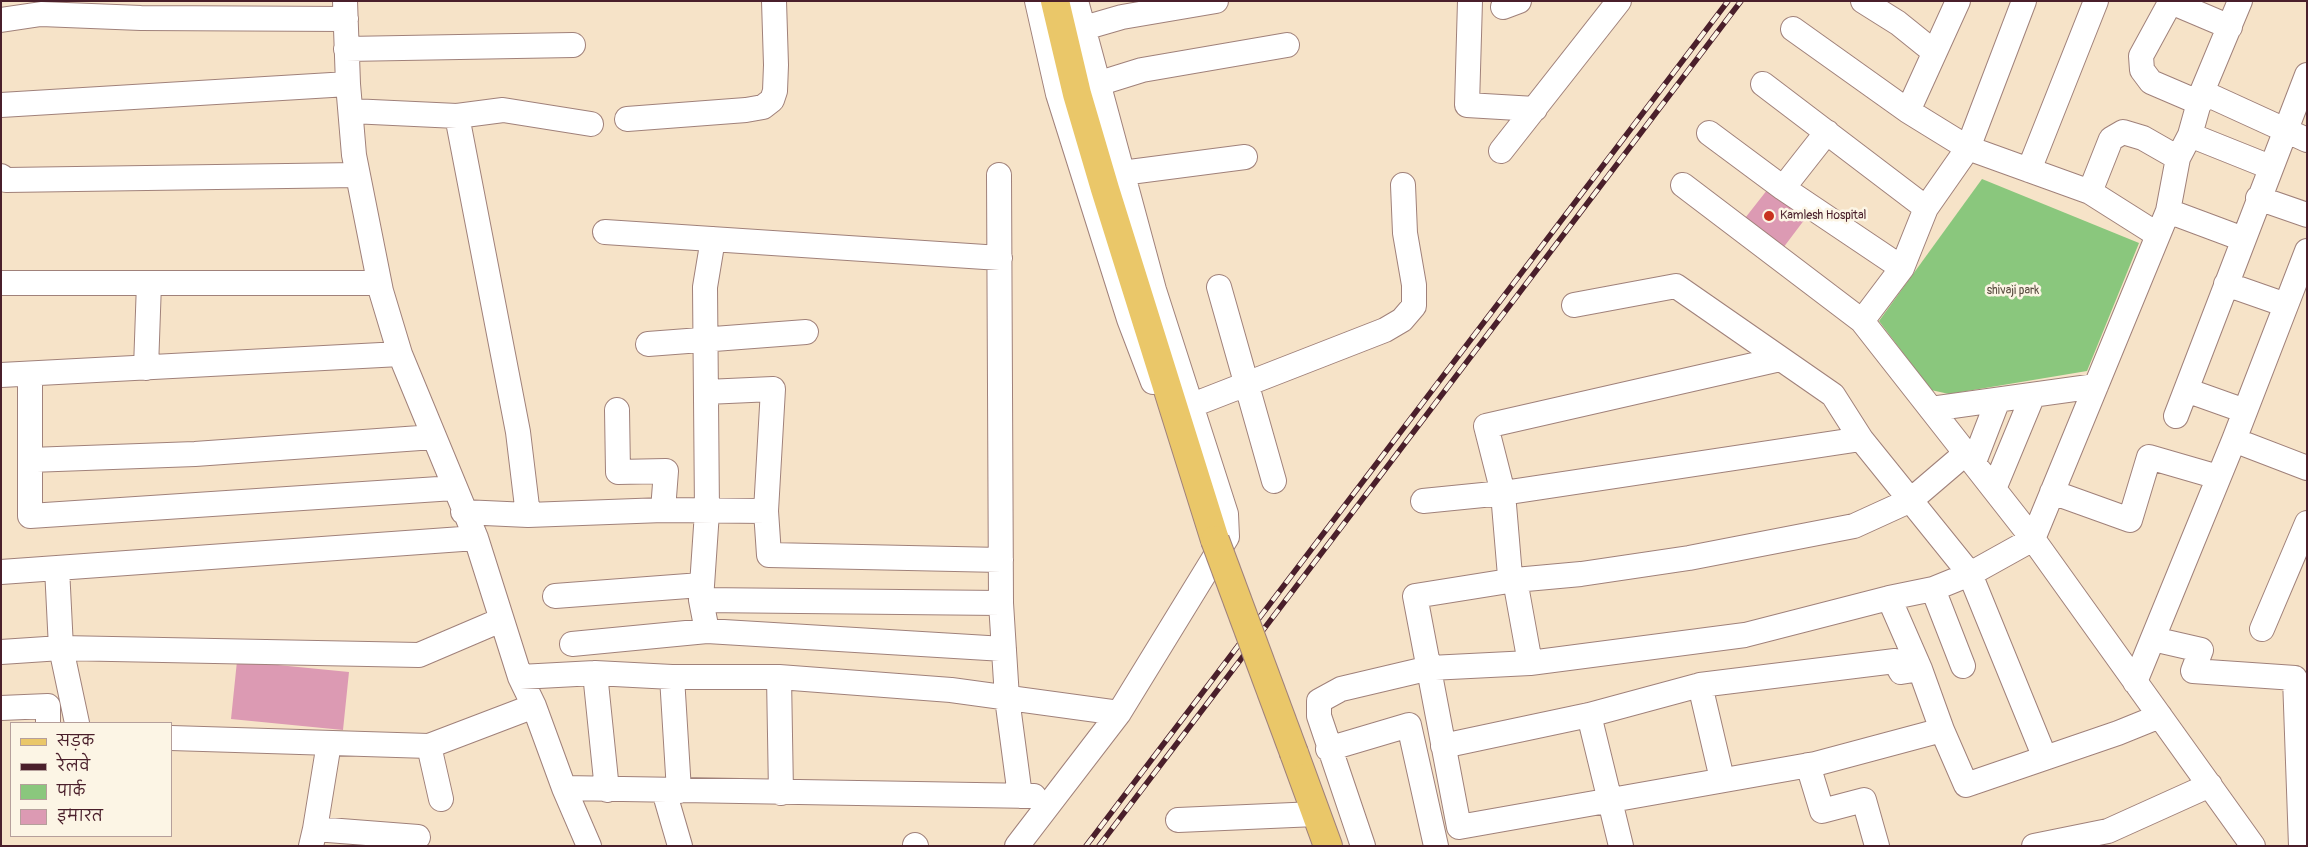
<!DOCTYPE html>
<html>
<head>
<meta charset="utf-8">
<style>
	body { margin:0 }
	#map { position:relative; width:2308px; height:847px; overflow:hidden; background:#f6e3c8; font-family:Pangolin,"Playpen Sans Deva",sans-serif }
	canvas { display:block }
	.frame { position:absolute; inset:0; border:2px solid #4a1f2b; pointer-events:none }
	.legend { position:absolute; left:10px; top:722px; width:162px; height:115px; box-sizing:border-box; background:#fcf5e5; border:1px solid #b59f9b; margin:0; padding:6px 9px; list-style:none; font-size:15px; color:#4a1f2b }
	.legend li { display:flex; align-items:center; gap:10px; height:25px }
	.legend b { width:25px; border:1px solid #b59f9b }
</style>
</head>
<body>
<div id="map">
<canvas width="2308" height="847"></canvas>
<div class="frame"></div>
<ul class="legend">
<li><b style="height:6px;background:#eac769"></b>सड़क</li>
<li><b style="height:6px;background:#4a1f2b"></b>रेलवे</li>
<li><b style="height:14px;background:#8ac77d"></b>पार्क</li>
<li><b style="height:14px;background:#dc9ab3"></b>इमारत</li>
</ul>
</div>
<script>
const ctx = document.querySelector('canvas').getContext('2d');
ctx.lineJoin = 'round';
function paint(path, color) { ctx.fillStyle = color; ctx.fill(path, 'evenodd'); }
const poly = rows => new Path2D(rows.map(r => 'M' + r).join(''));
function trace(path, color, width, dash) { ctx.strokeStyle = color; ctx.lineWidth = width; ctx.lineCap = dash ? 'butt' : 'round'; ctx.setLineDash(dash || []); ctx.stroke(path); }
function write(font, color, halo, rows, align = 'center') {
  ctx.font = font + ' Pangolin,sans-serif'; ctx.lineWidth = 5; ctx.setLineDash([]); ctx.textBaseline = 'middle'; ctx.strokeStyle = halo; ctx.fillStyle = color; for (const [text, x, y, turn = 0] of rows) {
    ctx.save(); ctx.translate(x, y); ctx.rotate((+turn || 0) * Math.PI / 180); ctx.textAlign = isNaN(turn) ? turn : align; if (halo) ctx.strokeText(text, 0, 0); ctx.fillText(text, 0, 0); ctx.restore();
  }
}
paint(poly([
	[1982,179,2139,243,2087,371,1949,394,1931,390,1879,321]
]), '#8ac77d');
paint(poly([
	[1771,185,1808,215,1780,252,1742,222],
	[237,661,349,672,343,730,231,719]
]), '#dc9ab3');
const minor = poly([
	[345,1,348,84,354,155,381,291,400,354,476,538,520,677,534,706,564,788,589,846],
	[1037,1,1058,94,1129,319,1153,382],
	[1470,1,1467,105,1535,109],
	[1863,1,1898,23,1934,52],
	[2171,1,2141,56,2142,70,2151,82,2200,103],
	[2171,2,2230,27],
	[1503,7,1519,1],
	[1,20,41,14,141,18,346,19],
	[1084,28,1122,17,1216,1],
	[1793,29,1908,111,1968,148,2024,1],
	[346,49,573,45],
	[1097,84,1142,70,1287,45],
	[1763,84,1926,208],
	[2202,92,2307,140],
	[1,105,348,84],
	[351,111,457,116,518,432,528,515],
	[1908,111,1958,1],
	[457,116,503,110,591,124],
	[627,119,746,110,763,107,772,100,775,91,776,65,774,1],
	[1709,133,1783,188,1902,268],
	[2190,135,2270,167],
	[1501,151,1619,1],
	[2029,170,2096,1],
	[1122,173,1245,157],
	[999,175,1001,603,1007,698,1020,796],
	[1,176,6,180,357,175],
	[1683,185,1862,321],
	[1783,188,1827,132],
	[2090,192,2111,139,2123,132,2143,138,2178,158],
	[2258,198,2307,215],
	[2168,211,2243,239],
	[605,232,1000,258],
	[2158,235,2090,192,1968,148,1926,208,1902,268,1862,321,2033,539,2253,846],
	[1,283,379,283],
	[2226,284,2286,305],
	[1219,287,1274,481],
	[1574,305,1676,286,1833,395,1861,439,1970,574,2045,758],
	[648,344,806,332],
	[146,368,149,283],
	[1,375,400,354],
	[30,375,30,516,454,488],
	[2186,390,2245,411],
	[1190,406,1385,330,1402,320,1414,306,1414,285,1405,233,1403,185],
	[1931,409,2096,386],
	[617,410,618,472,666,471,663,510],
	[2176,416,2307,75],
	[2234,440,2307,468],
	[30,460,195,454,434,437],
	[1974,462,1998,400],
	[1994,489,2033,395],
	[2052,492,2130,520,2149,457,2218,477],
	[1423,501,1503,493,1861,439],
	[766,511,769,555,1001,560],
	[463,512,528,515,663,510,766,511,773,389,706,392],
	[57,568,61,648,77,723],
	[1,572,476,538],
	[1933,589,1963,666],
	[555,596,701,585],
	[1889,598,1920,669,1942,730,1966,785,2118,733,2160,716],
	[701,600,1001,603],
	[2262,629,2307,523],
	[707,631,701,600,707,512,705,287,713,239],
	[2153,639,2201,650,2193,671,2295,678,2301,846],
	[572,644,707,631,1004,649],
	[1,652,61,648,419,655,501,620],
	[1530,663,1515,580,1510,576,1503,493,1486,426,1780,359],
	[595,673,607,790],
	[520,677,595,673,672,677,779,677,951,690,1119,713],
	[672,677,679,791],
	[779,677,781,793],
	[2135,682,2234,440,2307,251],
	[1700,685,1722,779],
	[1,708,48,706,48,723],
	[1589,715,1621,846],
	[1942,730,1815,764,1459,827,1415,596,1515,580,1581,574,1689,558,1854,526,1911,500,1966,453],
	[171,738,429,746,534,706],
	[429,746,441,799],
	[1443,746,1589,715,1700,685,1895,661,1901,672,1920,669],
	[1328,749,1409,725,1436,846],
	[1808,765,1822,811,1864,800,1877,846],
	[564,788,1034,796],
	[664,791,680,846],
	[1178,820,1316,814],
	[315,829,329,743],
	[915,845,916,846],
	[311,846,315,829,418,837],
	[1017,846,1119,713,1227,537,1226,514,1154,290,1076,1],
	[1363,846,1319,716,1319,701,1341,689,1430,668,1530,663,1745,635,1889,598,1933,589,1970,574,2033,539,2168,211,2178,158,2190,135,2202,92,2240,1],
	[2034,846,2108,831,2210,785]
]);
const major = poly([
	[1055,1,1077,94,1105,189,1215,540],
	[1294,753,1328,846]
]);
trace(minor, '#a0817a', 26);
trace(major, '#a0817a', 30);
trace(minor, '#fff', 24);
trace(major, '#eac769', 28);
const rail = poly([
	[1086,846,1728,1],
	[1099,846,1741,1]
]);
trace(rail, '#4a1f2b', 5.5);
trace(rail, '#fcf5e5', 4, [11]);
const majorBridge = poly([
	[1215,540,1294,753]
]);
trace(majorBridge, '#a0817a', 30, []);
trace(majorBridge, '#eac769', 28);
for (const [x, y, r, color] of [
	[1769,216,6,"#c8321e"]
]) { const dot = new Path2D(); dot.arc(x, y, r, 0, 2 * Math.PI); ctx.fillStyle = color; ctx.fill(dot); trace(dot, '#fcf5e5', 2); }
write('12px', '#4a1f2b', '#fcf5e5', [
	["Kamlesh Hospital",1780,216]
], 'left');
write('12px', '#5d5144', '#fcf5e5', [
	["shivaji park",2013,291]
]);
</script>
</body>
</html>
